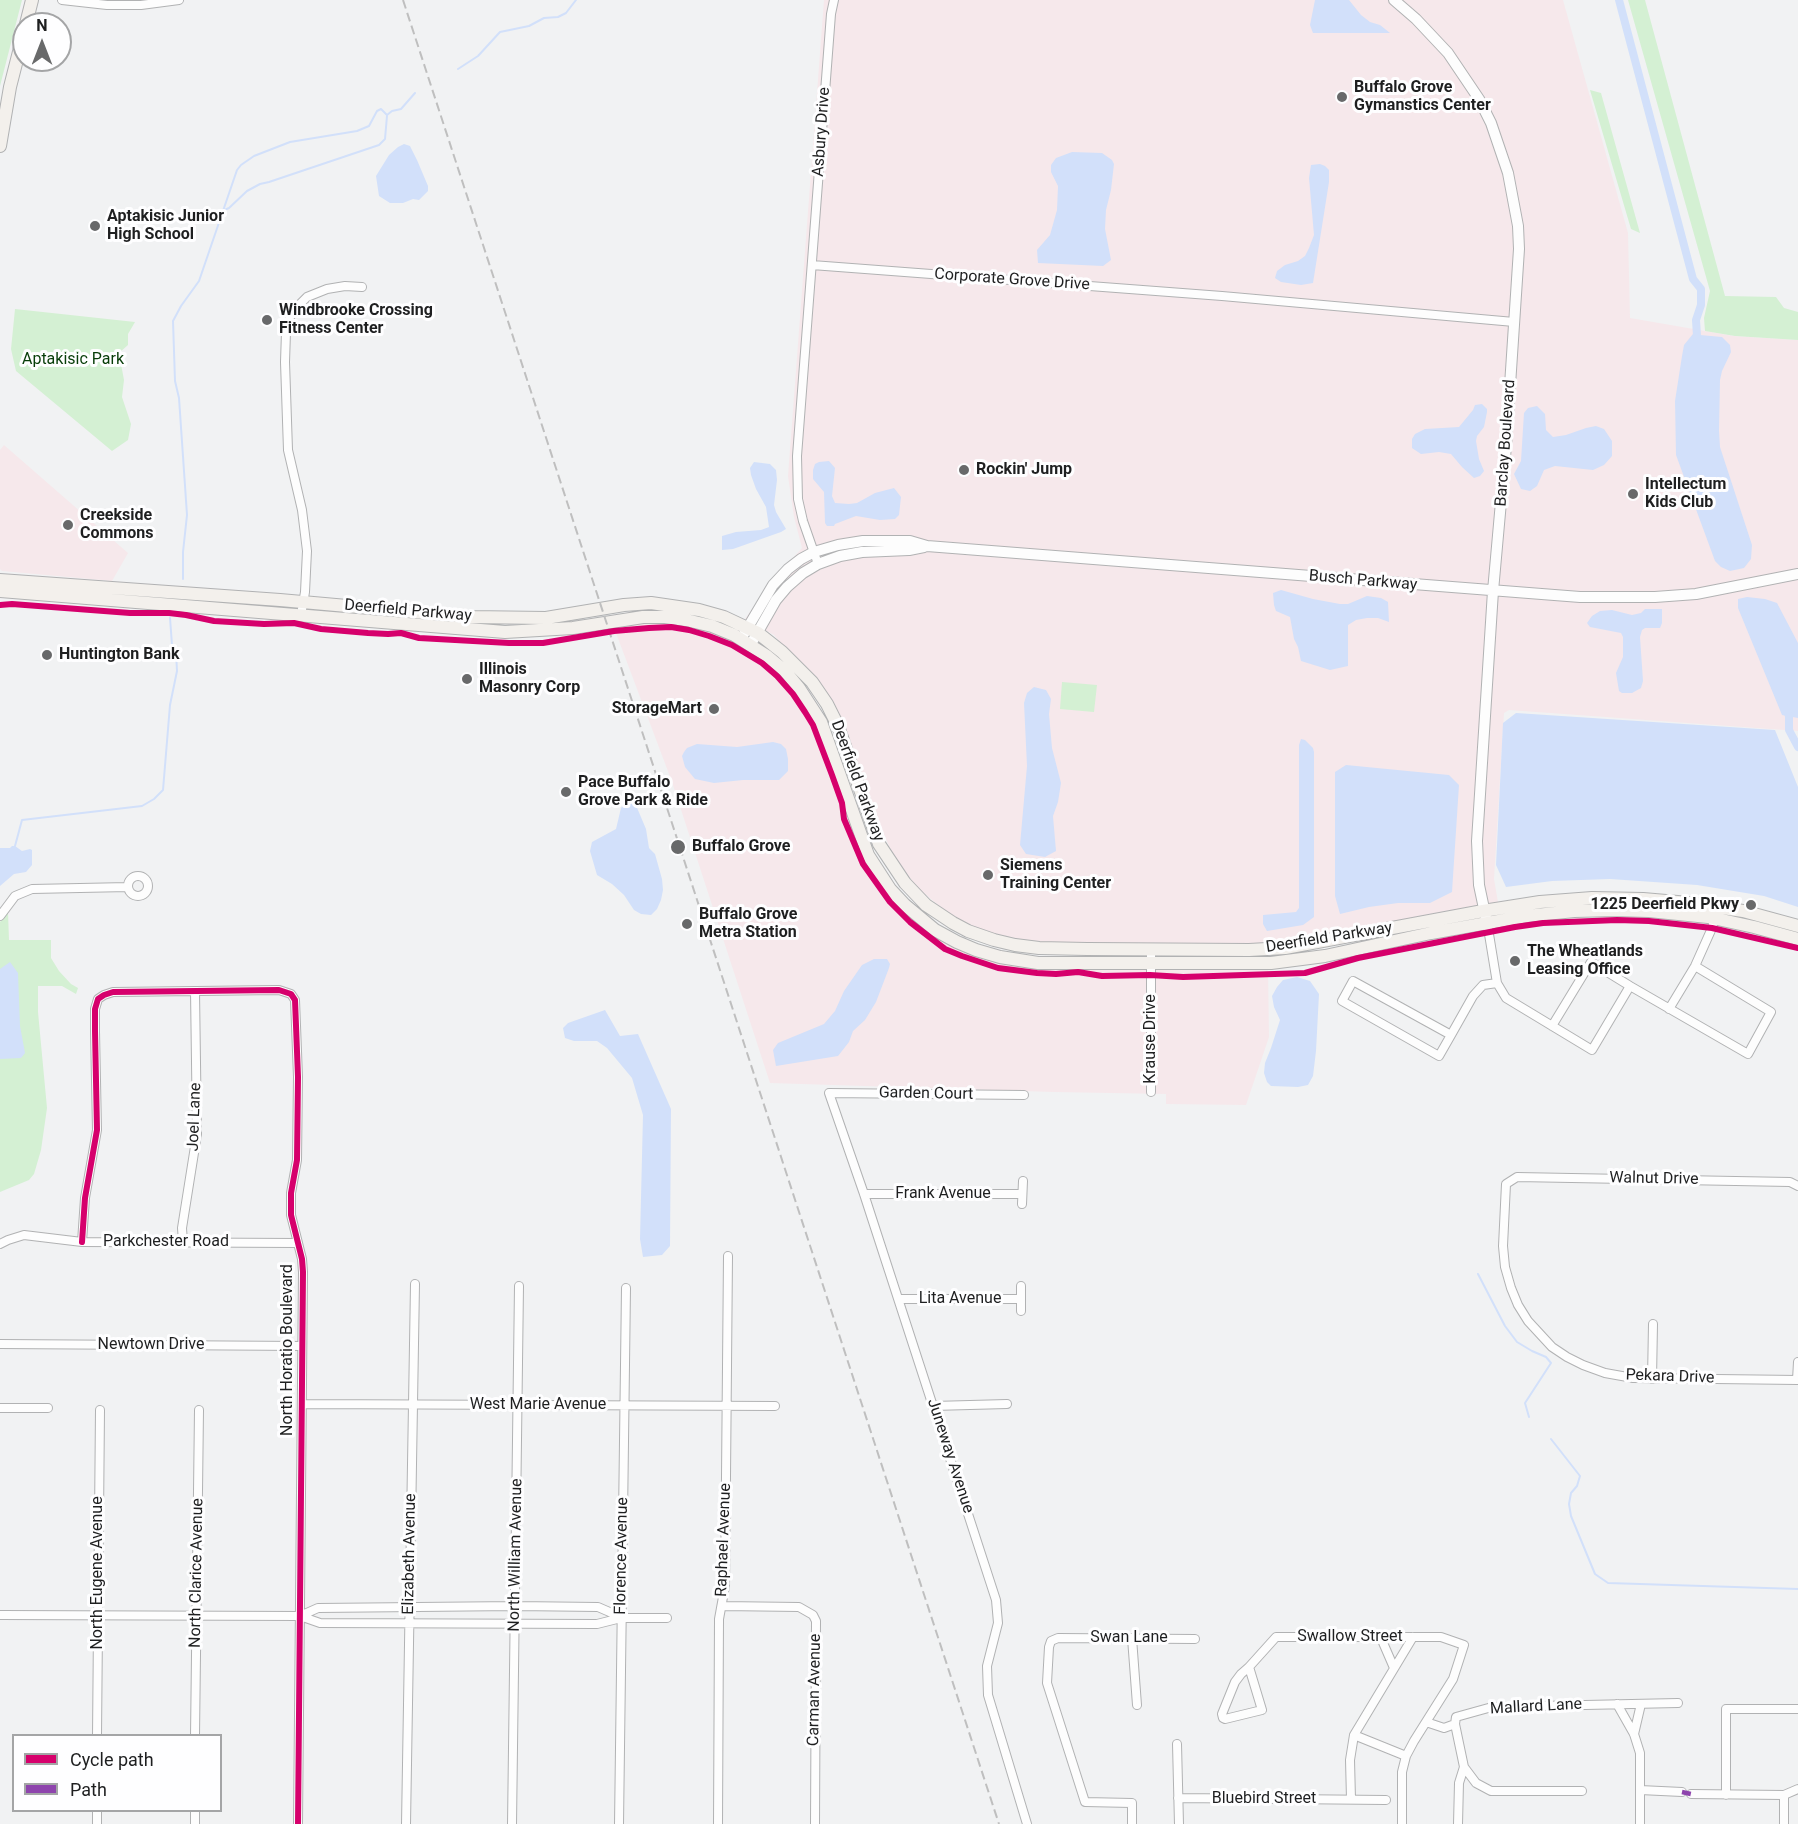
<!DOCTYPE html>
<html>
<head>
<meta charset="utf-8">
<style>
	body { margin:0 }
	#map { position:relative; width:1798px; height:1824px; overflow:hidden; background:#f1f2f3; font-family:Roboto,sans-serif }
	canvas { display:block }
	.legend { position:absolute; left:12px; top:1734px; width:210px; height:78px; box-sizing:border-box; background:#fefeff; border:2px solid #a4a5a6; margin:0; padding:8px 10px; list-style:none; font-size:18px; color:#1e1f20 }
	.legend li { display:flex; align-items:center; gap:12px; height:30px }
	.legend b { width:30px; border:2px solid #a4a5a6 }
	.north { position:absolute; left:12px; top:12px; width:60px; height:60px; box-sizing:border-box; background:#fefeff; border:2px solid #a4a5a6; border-radius:50%; rotate:0deg; font-size:16px; font-weight:700; line-height:24px; text-align:center; color:#1e1f20 }
	.north::after { content:''; display:block; margin:auto; width:21px; height:27px; background:#68696a; clip-path:polygon(50% 0,100% 100%,50% 72%,0 100%) }
</style>
</head>
<body>
<div id="map">
<canvas width="1798" height="1824"></canvas>
<ul class="legend">
<li><b style="height:8px;background:#d6006c"></b>Cycle path</li>
<li><b style="height:8px;background:#8e44ad"></b>Path</li>
</ul>
<div class="north">N</div>
</div>
<script>
const ctx = document.querySelector('canvas').getContext('2d');
ctx.lineJoin = 'round';
function paint(path, color) { ctx.fillStyle = color; ctx.fill(path, 'evenodd'); }
const poly = rows => new Path2D(rows.map(r => 'M' + r).join(''));
function trace(path, color, width, dash) { ctx.strokeStyle = color; ctx.lineWidth = width; ctx.lineCap = dash ? 'butt' : 'round'; ctx.setLineDash(dash || []); ctx.stroke(path); }
function write(font, color, halo, rows, align = 'center') {
  ctx.font = font + ' Roboto,sans-serif'; ctx.lineWidth = 6; ctx.setLineDash([]); ctx.textBaseline = 'middle'; ctx.strokeStyle = halo; ctx.fillStyle = color; for (const [text, x, y, turn = 0] of rows) {
    ctx.save(); ctx.translate(x, y); ctx.rotate((+turn || 0) * Math.PI / 180); ctx.textAlign = isNaN(turn) ? turn : align; if (halo) ctx.strokeText(text, 0, 0); ctx.fillText(text, 0, 0); ctx.restore();
  }
}
paint(poly([
	[824,0,1563,0,1628,233,1630,318,1734,336,1798,340,1798,731,1509,710,1504,713,1494,879,1499,908,1281,944,1194,946,1023,942,979,931,951,916,918,888,894,858,871,803,854,754,832,703,774,635,745,619,769,585,802,548,794,517,788,476],
	[4,445,128,553,112,581,2,571,0,569,0,450],
	[662,622,721,634,773,666,809,708,875,877,902,908,961,951,1022,965,1268,967,1269,1037,1246,1105,1166,1104,1166,1094,1054,1092,770,1083,672,782,613,625]
]), '#f6e8eb');
paint(poly([
	[0,0,22,0,0,86],
	[1628,0,1645,0,1725,296,1776,297,1784,308,1798,312,1798,340,1735,336,1705,331,1704,318,1710,291],
	[1590,90,1601,93,1640,233,1631,229],
	[15,309,135,322,128,334,128,345,119,353,124,380,122,397,131,424,128,440,112,451,16,371,11,349],
	[1062,682,1097,685,1094,712,1060,709],
	[8,912,9,940,51,940,51,958,59,971,71,984,78,988,76,994,62,986,38,986,38,1012,47,1108,41,1150,34,1174,29,1180,0,1192,0,922]
]), '#d4f0d3');
paint(poly([
	[1315,0,1349,0,1361,15,1370,22,1380,25,1390,33,1313,33,1310,25],
	[404,144,410,146,417,160,428,186,428,191,419,200,413,199,403,203,390,203,379,196,376,176,389,155,398,147],
	[1072,152,1102,153,1112,160,1114,164,1111,190,1106,210,1105,229,1111,260,1103,266,1038,263,1037,250,1050,235,1057,210,1058,186,1051,172,1051,165,1056,158],
	[1320,164,1325,166,1329,170,1329,182,1313,283,1301,285,1281,282,1275,278,1277,271,1285,265,1298,261,1305,256,1309,248,1314,235,1309,178,1311,165],
	[1697,329,1700,335,1722,337,1730,345,1731,352,1722,371,1720,380,1719,431,1720,447,1752,545,1751,559,1744,568,1730,571,1721,567,1715,561,1676,455,1675,401,1682,356,1684,345],
	[1482,404,1487,409,1487,412,1484,427,1477,436,1476,441,1479,459,1484,471,1480,476,1474,478,1462,467,1451,454,1439,452,1421,454,1412,448,1412,439,1415,434,1425,429,1459,427,1473,410,1475,405],
	[1537,406,1545,414,1546,430,1553,437,1566,435,1586,428,1596,426,1604,429,1612,441,1612,456,1604,465,1593,470,1555,466,1544,470,1537,486,1530,491,1521,489,1514,474,1521,461,1524,413,1528,408],
	[829,461,835,468,832,496,835,503,849,504,857,503,875,493,894,488,901,497,899,515,895,519,880,520,856,516,835,524,834,526,827,526,825,523,824,492,813,479,813,470,815,464,819,462],
	[754,462,770,464,776,470,777,480,774,505,776,512,786,529,781,532,733,549,722,550,722,536,736,532,761,530,769,527,766,507,756,489,751,475,750,468],
	[1281,590,1313,599,1340,604,1348,604,1367,596,1381,598,1388,602,1389,622,1378,618,1367,618,1356,620,1348,625,1348,666,1330,670,1301,661,1298,647,1294,639,1290,617,1276,611,1274,605,1273,593],
	[1747,597,1765,599,1777,603,1798,643,1798,718,1782,715,1738,608,1738,599],
	[1645,609,1662,609,1662,623,1660,628,1645,628,1642,630,1640,637,1643,681,1641,688,1632,693,1622,693,1619,691,1616,673,1623,657,1623,637,1621,633,1590,627,1587,623,1592,616,1600,611,1612,610,1632,615,1641,613],
	[1034,687,1046,690,1051,699,1049,714,1052,748,1061,783,1058,802,1053,816,1056,851,1045,857,1026,854,1020,845,1027,766,1024,703,1027,693],
	[1516,713,1775,730,1798,787,1798,907,1764,896,1697,885,1610,879,1552,881,1506,887,1496,865,1503,723],
	[1301,739,1305,740,1313,748,1314,752,1314,917,1303,925,1267,931,1263,924,1263,915,1296,912,1299,908,1299,745],
	[773,742,781,744,786,749,788,759,788,771,779,780,743,780,714,783,695,779,685,767,682,756,684,752,687,748,697,744,737,747],
	[1346,765,1449,775,1459,785,1452,892,1430,903,1398,903,1369,907,1340,914,1335,896,1335,772],
	[626,802,635,803,646,829,649,848,655,854,662,879,663,890,661,900,657,909,651,915,641,914,634,910,624,895,612,884,597,875,590,851,592,842,616,829,621,808],
	[12,846,15,846,22,851,30,849,32,850,32,865,26,872,14,874,0,886,0,848,10,848],
	[874,959,887,959,890,964,889,968,876,1002,865,1020,853,1031,849,1042,838,1056,776,1066,773,1050,778,1043,824,1024,835,1011,844,991,862,965],
	[10,962,18,973,20,1026,25,1053,21,1058,0,1059,0,969],
	[1297,977,1310,981,1319,994,1316,1051,1313,1076,1308,1085,1298,1087,1271,1086,1267,1082,1264,1073,1265,1063,1271,1048,1280,1020,1274,1007,1272,996,1277,987,1283,980],
	[605,1010,620,1036,638,1034,671,1109,670,1246,662,1255,643,1257,640,1239,643,1115,632,1078,607,1048,597,1041,574,1041,565,1038,563,1028,568,1023]
]), '#d2e0fa');
trace(poly([
	[458,69,478,56,500,32,529,26,544,18,558,17,566,13,576,0],
	[222,211,229,208,247,191,260,184,269,182,379,145,385,139,387,116],
	[183,579,183,552,187,515,179,398,175,381,173,321,181,306,199,281,237,170,241,165,254,156,290,142,357,131,369,126,377,111,381,109,387,115,392,111,401,109,415,93],
	[15,846,22,820,142,806,154,799,163,790,170,705,177,671,176,652,172,645,170,618],
	[1478,1274,1505,1326,1517,1342,1532,1351,1546,1357,1551,1363,1525,1403,1529,1417],
	[1551,1439,1580,1476,1577,1486,1571,1493,1569,1504,1571,1516,1595,1574,1608,1583,1798,1589]
]), '#d2e0fa', 2);
trace(poly([
	[1619,0,1693,279,1701,289,1701,305,1696,320,1697,336],
	[1786,708,1789,716,1789,730,1798,747]
]), '#d2e0fa', 8);
const minor = poly([
	[62,0,107,5,141,5,179,0],
	[812,265,1222,296,1514,322],
	[818,564,803,521,798,499,797,456,831,14,834,0],
	[301,615,305,592,307,551,302,510,288,450,285,362,286,332,290,317,297,307,307,297,327,289,345,286,362,287],
	'128 886a10 10 0 1 1 20 0a10 10 0 1 1-20 0Z',
	[0,916,15,896,32,889,128,887],
	[1487,922,1497,983,1506,998,1592,1050,1630,986],
	[1353,981,1451,1035,1439,1056,1342,1001,1353,981],
	[1669,1009,1695,966,1712,928,1715,915],
	[1552,1026,1591,962,1630,986,1748,1054,1771,1012,1695,966],
	[1451,1035,1473,996,1483,985,1497,983],
	[1151,1092,1151,949],
	[1024,1095,829,1093,864,1194,996,1600,998,1623,987,1666,988,1695,1027,1824],
	[1798,1186,1790,1182,1517,1177,1506,1184,1503,1246,1505,1267,1511,1288,1518,1305,1528,1321,1552,1347,1567,1357,1583,1365,1605,1373,1633,1378,1798,1380],
	[864,1194,1022,1194],
	[1022,1204,1023,1181],
	[82,1242,85,1198,97,1130,95,1031,95,1009,98,999,104,995,113,992,279,990,291,994,295,1000,298,1077,297,1160,291,1193,291,1215,302,1259,303,1272,298,1824],
	[183,1242,182,1228,197,1134,195,991],
	[0,1244,8,1240,24,1235,82,1242,298,1243],
	[899,1299,1021,1299],
	[1021,1311,1021,1286],
	[0,1344,302,1346],
	[1652,1379,1653,1324],
	[1797,1380,1798,1362],
	[302,1404,775,1406],
	[933,1406,1007,1404],
	[0,1408,48,1408],
	[722,1606,799,1607,813,1615,816,1621,815,1824],
	[0,1615,300,1616,320,1623,597,1624,621,1618,667,1618],
	[300,1616,318,1608,516,1606,598,1607,621,1617],
	[1132,1638,1137,1705],
	[1381,1638,1394,1668],
	[1249,1667,1276,1637,1441,1637,1464,1645,1453,1679,1414,1741,1406,1756,1402,1772,1402,1824],
	[1249,1667,1262,1710,1225,1719,1223,1718,1222,1714,1235,1682,1241,1674,1249,1667],
	[1617,1704,1634,1734,1640,1753,1640,1824],
	[1426,1722,1444,1728,1455,1724],
	[1455,1724,1456,1717,1492,1707,1678,1703],
	[1455,1724,1464,1767,1476,1783,1491,1791,1582,1791],
	[1634,1734,1641,1704],
	[1354,1735,1406,1756],
	[97,1736,100,1410],
	[195,1736,199,1410],
	[1177,1744,1179,1824],
	[1640,1790,1682,1792],
	[1691,1794,1784,1795,1798,1789],
	[1726,1795,1726,1709,1798,1709],
	[1784,1795,1784,1824],
	[1178,1798,1386,1800],
	[1351,1799,1350,1760,1354,1735,1413,1637],
	[97,1824,97,1810],
	[195,1824,195,1810],
	[406,1824,415,1284],
	[512,1824,519,1286],
	[619,1824,626,1288],
	[718,1824,719,1619,725,1586,728,1256],
	[1132,1824,1132,1803,1085,1802,1047,1683,1049,1647,1051,1641,1058,1638,1195,1639],
	[1458,1824,1459,1783,1464,1767]
]);
const tertiary = poly([
	[1394,0,1416,19,1448,53,1479,99,1491,123,1508,173,1518,226,1519,249,1506,446,1493,591,1477,841,1479,885,1486,918],
	[741,639,773,585,788,569,801,559,814,552,838,545,863,541,910,541,927,546,1580,597,1655,597,1696,594,1798,574],
	[751,644,776,600,787,587,803,573,818,564,840,556,862,552,909,550,924,547]
]);
const secondary = poly([
	[26,24,32,0],
	[0,146,10,87,24,32],
	[0,580,280,600,470,617,546,618,624,605,651,603,699,610,724,617,758,633,782,652,812,682,827,704,838,726,879,844,905,883,926,905,953,923,968,931,994,940,1015,945,1039,948,1087,949,1249,950,1285,948,1483,911,1540,902,1592,898,1643,899,1689,903,1743,911,1798,926],
	[0,591,505,632,573,628,643,617,665,617,686,620,712,626,734,635,767,656,785,671,799,688,821,722,868,855,890,889,905,905,935,930,957,942,976,950,1000,957,1038,963,1271,963,1325,956,1431,933,1527,916,1574,911,1614,910,1649,911,1708,917,1754,927,1798,939]
]);
trace(minor, '#b1b2b3', 10);
trace(tertiary, '#b1b2b3', 12);
trace(secondary, '#b1b2b3', 14);
trace(minor, '#fdfdfd', 8);
trace(tertiary, '#fdfdfd', 10);
trace(secondary, '#f3f0ec', 12);
trace(poly([
	[403,0,999,1824]
]), '#bfbfbf', 2, [9, 4.5]);
trace(poly([
	[1682,1792,1691,1794]
]), '#8e44ad', 4.5, [9, 4.5]);
trace(poly([
	[0,605,12,604,130,613,169,613,186,615,214,621,264,624,294,623,321,629,368,633,388,634,401,633,419,638,509,643,543,643,614,631,649,628,671,627,689,630,709,636,732,645,762,663,777,676,793,694,805,712,813,725,832,775,842,803,844,819,863,864,890,902,910,922,945,949,962,956,998,968,1037,973,1056,974,1078,972,1102,976,1150,975,1183,977,1305,973,1358,958,1515,927,1543,923,1617,920,1649,921,1712,928,1798,948],
	[82,1242,85,1198,97,1130,95,1031,95,1009,98,999,104,995,113,992,279,990,291,994,295,1000,298,1077,297,1160,291,1193,291,1215,302,1259,303,1272,298,1824]
]), '#d6006c', 6);
for (const [x, y, r, color] of [
	[1342,97,6,"#68696a"],
	[95,226,6,"#68696a"],
	[267,320,6,"#68696a"],
	[964,470,6,"#68696a"],
	[1633,494,6,"#68696a"],
	[68,525,6,"#68696a"],
	[47,655,6,"#68696a"],
	[467,679,6,"#68696a"],
	[714,709,6,"#68696a"],
	[566,792,6,"#68696a"],
	[678,847,8,"#68696a"],
	[988,875,6,"#68696a"],
	[1751,905,6,"#68696a"],
	[687,924,6,"#68696a"],
	[1515,961,6,"#68696a"]
]) { const dot = new Path2D(); dot.arc(x, y, r, 0, 2 * Math.PI); ctx.fillStyle = color; ctx.fill(dot); trace(dot, '#fefeff', 2); }
write('bold 16px', '#1e1f20', '#fefeff', [
	["Buffalo Grove",1354,88],
	["Gymanstics Center",1354,106],
	["Aptakisic Junior",107,217],
	["High School",107,235],
	["Windbrooke Crossing",279,311],
	["Fitness Center",279,329],
	["Rockin' Jump",976,470],
	["Intellectum",1645,485],
	["Kids Club",1645,503],
	["Creekside",80,516],
	["Commons",80,534],
	["Huntington Bank",59,655],
	["Illinois",479,670],
	["Masonry Corp",479,688],
	["StorageMart",702,709,"right"],
	["Pace Buffalo",578,783],
	["Grove Park & Ride",578,801],
	["Buffalo Grove",692,847],
	["Siemens",1000,866],
	["Training Center",1000,884],
	["1225 Deerfield Pkwy",1739,905,"right"],
	["Buffalo Grove",699,915],
	["Metra Station",699,933],
	["The Wheatlands",1527,952],
	["Leasing Office",1527,970]
], 'left');
write('16px', '#1e1f20', '#fefeff', [
	["Asbury Drive",822,132,-86],
	["Corporate Grove Drive",1012,280,4],
	["Barclay Boulevard",1506,443,-86],
	["Busch Parkway",1363,581,5],
	["Deerfield Parkway",408,611,5],
	["Deerfield Parkway",857,781,70],
	["Deerfield Parkway",1329,938,-9],
	["Krause Drive",1151,1039,-90],
	["Garden Court",926,1094,1],
	["Joel Lane",195,1117,-88],
	["Walnut Drive",1654,1179,1],
	["Frank Avenue",943,1194],
	["Parkchester Road",166,1242],
	["Lita Avenue",960,1299],
	["Newtown Drive",151,1345],
	["North Horatio Boulevard",288,1350,-90],
	["Pekara Drive",1670,1377,2],
	["West Marie Avenue",538,1405],
	["Juneway Avenue",950,1456,72],
	["Raphael Avenue",724,1540,-88],
	["Elizabeth Avenue",410,1554,-89],
	["North William Avenue",516,1555,-89],
	["Florence Avenue",622,1556,-89],
	["North Eugene Avenue",98,1573,-90],
	["North Clarice Avenue",197,1573,-89],
	["Swallow Street",1350,1637],
	["Swan Lane",1129,1638],
	["Carman Avenue",815,1690,-89],
	["Mallard Lane",1536,1707,-3],
	["Bluebird Street",1264,1799]
]);
write('16px', '#073d08', '#fefeff', [
	["Aptakisic Park",73,360]
]);
</script>
</body>
</html>
